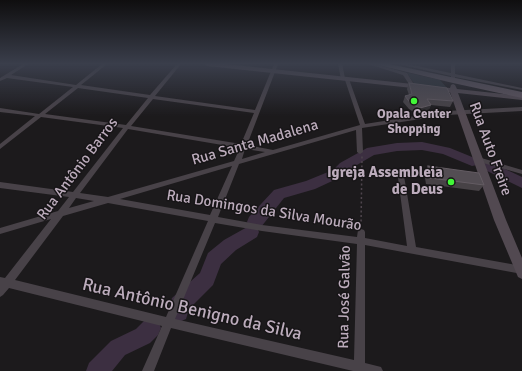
<!DOCTYPE html>
<html>
<head>
<meta charset="utf-8">
<style>
	body { margin:0 }
	canvas { display:block; background:#1c1a1c }
</style>
</head>
<body>
<canvas width="522" height="371"></canvas>
<script>
const ctx = document.querySelector('canvas').getContext('2d');
ctx.lineJoin = 'round';
function paint(path, color) { ctx.fillStyle = color; ctx.fill(path, 'evenodd'); }
const poly = rows => new Path2D(rows.map(r => 'M' + r).join(''));
function trace(path, color, width, dash) { ctx.strokeStyle = color; ctx.lineWidth = width; ctx.lineCap = dash ? 'butt' : 'round'; ctx.setLineDash(dash || []); ctx.stroke(path); }
function write(font, color, halo, rows, align = 'center') {
  ctx.font = font + ' Signika,sans-serif'; ctx.lineWidth = 3; ctx.setLineDash([]); ctx.textBaseline = 'middle'; ctx.strokeStyle = halo; ctx.fillStyle = color; for (const [text, x, y, turn = 0] of rows) {
    ctx.save(); ctx.translate(x, y); ctx.rotate((+turn || 0) * Math.PI / 180); ctx.textAlign = isNaN(turn) ? turn : align; if (halo) ctx.strokeText(text, 0, 0); ctx.fillText(text, 0, 0); ctx.restore();
  }
}
paint(poly([
	[391,69,440,80,447,88,415,85,407,73]
]), '#2a3035');
paint(poly([
	[422,142,450,148,477,159,478,162,477,165,472,166,443,154,422,150,397,151,374,155,350,169,343,176,315,189,284,198,261,227,257,228,259,232,257,237,236,250,221,264,213,285,189,309,186,319,179,322,172,319,169,312,169,305,172,298,200,273,208,253,224,240,249,226,247,222,249,217,274,190,306,181,333,170,340,163,367,148,397,143,422,142],
	[488,161,522,177,522,188,483,169,481,166,483,163,488,161],
	[151,318,158,321,161,328,158,335,150,343,125,355,112,371,86,371,89,363,111,341,136,329,144,321,151,318]
]), '#3c2f41');
trace(poly([
	[361,226,362,156]
]), '#4e454d', 1.5, [2, 2.5]);
paint(poly([
	[23,64,28,64,11,75,76,85,102,64,107,64,81,85,150,95,177,64,181,64,155,96,255,110,274,64,278,64,247,145,273,150,360,125,345,80,343,80,341,79,338,64,342,64,345,78,347,78,349,79,365,124,447,111,522,107,522,111,447,115,362,128,363,152,360,154,357,152,356,130,239,164,218,217,262,225,357,237,358,230,361,229,364,230,365,232,365,238,407,246,397,170,400,168,403,170,416,247,522,266,522,274,365,245,365,363,381,367,383,371,353,371,171,328,154,371,142,371,162,326,9,288,3,295,0,297,0,277,5,278,51,219,0,234,0,228,58,211,69,197,0,188,0,182,73,192,123,128,41,117,0,149,0,144,35,116,0,112,0,108,39,114,73,87,7,78,0,81,0,78,23,64],
	[78,88,148,98,126,125,45,114,78,88],
	[153,99,254,113,241,144,131,126,153,99],
	[128,129,240,148,234,161,108,197,80,193,128,129],
	[245,149,265,152,242,159,245,149],
	[232,166,210,215,120,199,232,166],
	[76,198,94,201,69,208,76,198],
	[108,203,208,221,166,317,15,280,63,216,108,203],
	[215,223,262,231,357,244,354,360,175,319,215,223],
	[368,64,375,64,407,73,415,86,411,87,403,75,368,64],
	[398,64,407,64,451,73,451,64,455,64,455,74,522,88,522,90,455,77,455,79,453,80,451,79,451,76,398,64],
	[476,157,478,157,522,170,522,174,476,161,475,159,476,157]
]), '#484248');
paint(poly([
	[204,64,226,64,450,88,451,85,453,84,455,85,457,89,522,96,522,100,458,93,506,220,522,258,522,279,518,277,494,220,450,92,207,66,204,64]
]), '#524951');
paint(poly([
	[374,64,389,64,522,92,522,98,453,83,374,64]
]), '#615760');
paint(poly([
	[409,83,453,101,450,107,431,105,428,111,417,114,409,109,403,102,405,96,409,95,407,89],
	[428,166,484,185,479,191,426,184,424,172]
]), '#474246');
paint(poly([
	[431,105,428,111,417,114,420,108]
]), '#302d30');
const building = poly([
	[409,83,447,88,453,101,427,99,431,105,420,108,411,104,405,96,412,94,409,83],
	[428,166,479,173,484,185,430,178,428,166]
]);
paint(building, '#534d53');
trace(building, '#645c63', 1);
const sky = ctx.createLinearGradient(0, 0, 0, 116);
sky.addColorStop(0, '#0f0e0f');
sky.addColorStop(0.55, '#3a3e4b');
sky.addColorStop(1, '#3a3e4b00');
ctx.fillStyle = sky;
ctx.fillRect(0, 0, 522, 116);
for (const [x, y, r, color] of [
	[414,101,4,"#42f638"],
	[451,182,4,"#42f638"]
]) { const dot = new Path2D(); dot.arc(x, y, r, 0, 2 * Math.PI); ctx.fillStyle = color; ctx.fill(dot); trace(dot, '#171517', 1.5); }
write('bold 13px', '#bcacbc', '#171517', [
	["Opala Center",414,115],
	["Shopping",414,130]
]);
write('15px', '#bcacbc', '#171517', [
	["Rua Santa Madalena",255,143,-16],
	["Rua Auto Freire",490,149,70],
	["Rua Antônio Barros",78,169,-53],
	["Rua Domingos da Silva Mourão",264,211,9],
	["Rua José Galvão",345,297,-89]
]);
write('bold 15px', '#bcacbc', '#171517', [
	["Igreja Assembleia",443,173],
	["de Deus",443,190]
], 'right');
write('18px', '#bcacbc', '#171517', [
	["Rua Antônio Benigno da Silva",192,310,13]
]);
</script>
</body>
</html>
